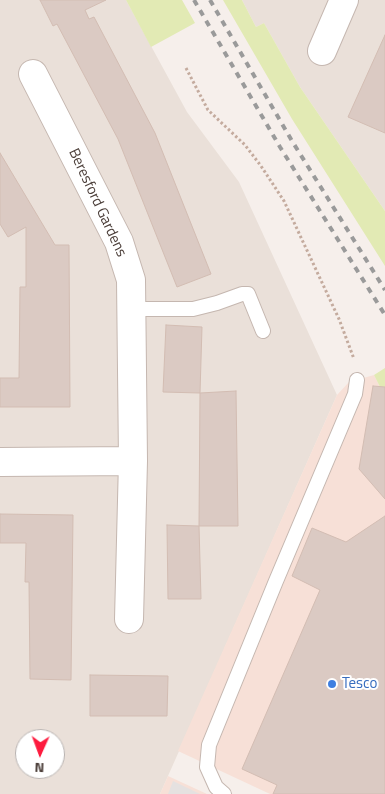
<!DOCTYPE html>
<html>
<head>
<meta charset="utf-8">
<style>
	body { margin:0 }
	#map { position:relative; width:385px; height:794px; overflow:hidden; background:#f6efeb; font-family:"Titillium Web",sans-serif }
	canvas { display:block }
	.north { position:absolute; left:15px; top:729px; width:50px; height:50px; box-sizing:border-box; background:#fff; border:1px solid #b7b2b0; border-radius:50%; rotate:182deg; font-size:14px; font-weight:700; line-height:20px; text-align:center; color:#4b3e39 }
	.north::after { content:''; display:block; margin:auto; width:18px; height:22px; background:#fd1b3e; clip-path:polygon(50% 0,100% 100%,50% 72%,0 100%) }
</style>
</head>
<body>
<div id="map">
<canvas width="385" height="794"></canvas>
<div class="north">N</div>
</div>
<script>
const ctx = document.querySelector('canvas').getContext('2d');
ctx.lineJoin = 'round';
function paint(path, color) { ctx.fillStyle = color; ctx.fill(path, 'evenodd'); }
const poly = rows => new Path2D(rows.map(r => 'M' + r).join(''));
function trace(path, color, width, dash) { ctx.strokeStyle = color; ctx.lineWidth = width; ctx.lineCap = dash ? 'butt' : 'round'; ctx.setLineDash(dash || []); ctx.stroke(path); }
function write(font, color, halo, rows, align = 'center') {
  ctx.font = font + ' "Titillium Web",sans-serif'; ctx.lineWidth = 4; ctx.setLineDash([]); ctx.textBaseline = 'middle'; ctx.strokeStyle = halo; ctx.fillStyle = color; for (const [text, x, y, turn = 0] of rows) {
    ctx.save(); ctx.translate(x, y); ctx.rotate((+turn || 0) * Math.PI / 180); ctx.textAlign = isNaN(turn) ? turn : align; if (halo) ctx.strokeText(text, 0, 0); ctx.fillText(text, 0, 0); ctx.restore();
  }
}
paint(poly([
	[0,0,126,0,187,112,239,182,337,395,160,794,0,794],
	[25,739,55,739,55,769,25,769],
	[242,0,385,0,385,211,300,87,264,23,256,27]
]), '#eae0d9');
paint(poly([
	[374,375,385,397,385,794,270,794,178,751,337,395,349,382],
	[168,776,207,794,160,794]
]), '#f7e0d7');
paint(poly([
	[126,0,182,0,195,23,151,47],
	[223,0,242,0,256,27,264,23,300,87,385,211,385,266,292,119],
	[385,368,385,397,374,375]
]), '#e2eab4');
paint(poly([
	[173,781,200,794,168,794]
]), '#e5e1e0');
const building = poly([
	[40,0,106,0,85,10,89,19,94,17,155,133,211,274,177,287,118,139,57,24,53,26,40,0],
	[385,35,385,133,348,117,385,35],
	[0,153,55,245,69,245,70,407,0,407,0,378,19,378,20,287,26,287,26,227,8,237,0,224,0,153],
	[166,325,202,327,200,393,163,392,166,325],
	[373,386,385,387,385,499,359,469,373,386],
	[236,391,238,526,199,526,200,393,236,391],
	[0,514,73,515,71,680,30,679,29,582,25,582,26,543,0,543,0,514],
	[385,516,385,794,273,794,277,785,242,769,320,590,292,576,312,528,346,542,385,516],
	[167,525,199,526,201,599,168,599,167,525],
	[90,675,168,676,167,716,90,716,90,675]
]);
paint(building, '#dbcac3');
trace(building, '#d3bdb3', 1);
const service = poly([
	[132,309,193,309,217,303,242,294,248,294,263,331],
	[224,794,216,787,207,767,209,745,276,581,355,394,357,380]
]);
const minor = poly([
	[322,51,344,0],
	[33,74,119,242,131,280,133,461,129,619],
	[0,462,133,461]
]);
trace(service, '#c5b7b0', 16);
trace(minor, '#c5b7b0', 30);
trace(poly([
	[186,68,208,110,245,145,261,166,284,201,339,319,354,359]
]), '#c4ab9e', 3, [2.5, 2.5]);
trace(service, '#fff', 14);
trace(minor, '#fff', 28);
trace(poly([
	[194,0,280,147,385,315],
	[210,0,292,141,385,290]
]), '#9a9a9a', 4, [6, 6]);
for (const [x, y, r, color] of [
	[332,684,5,"#3f7fe0"]
]) { const dot = new Path2D(); dot.arc(x, y, r, 0, 2 * Math.PI); ctx.fillStyle = color; ctx.fill(dot); trace(dot, '#fff', 2); }
write('15px', '#4b3e39', '#fff', [
	["Beresford Gardens",97,203,65]
]);
write('15px', '#366cbe', '#fff', [
	["Tesco",342,684]
], 'left');
</script>
</body>
</html>
